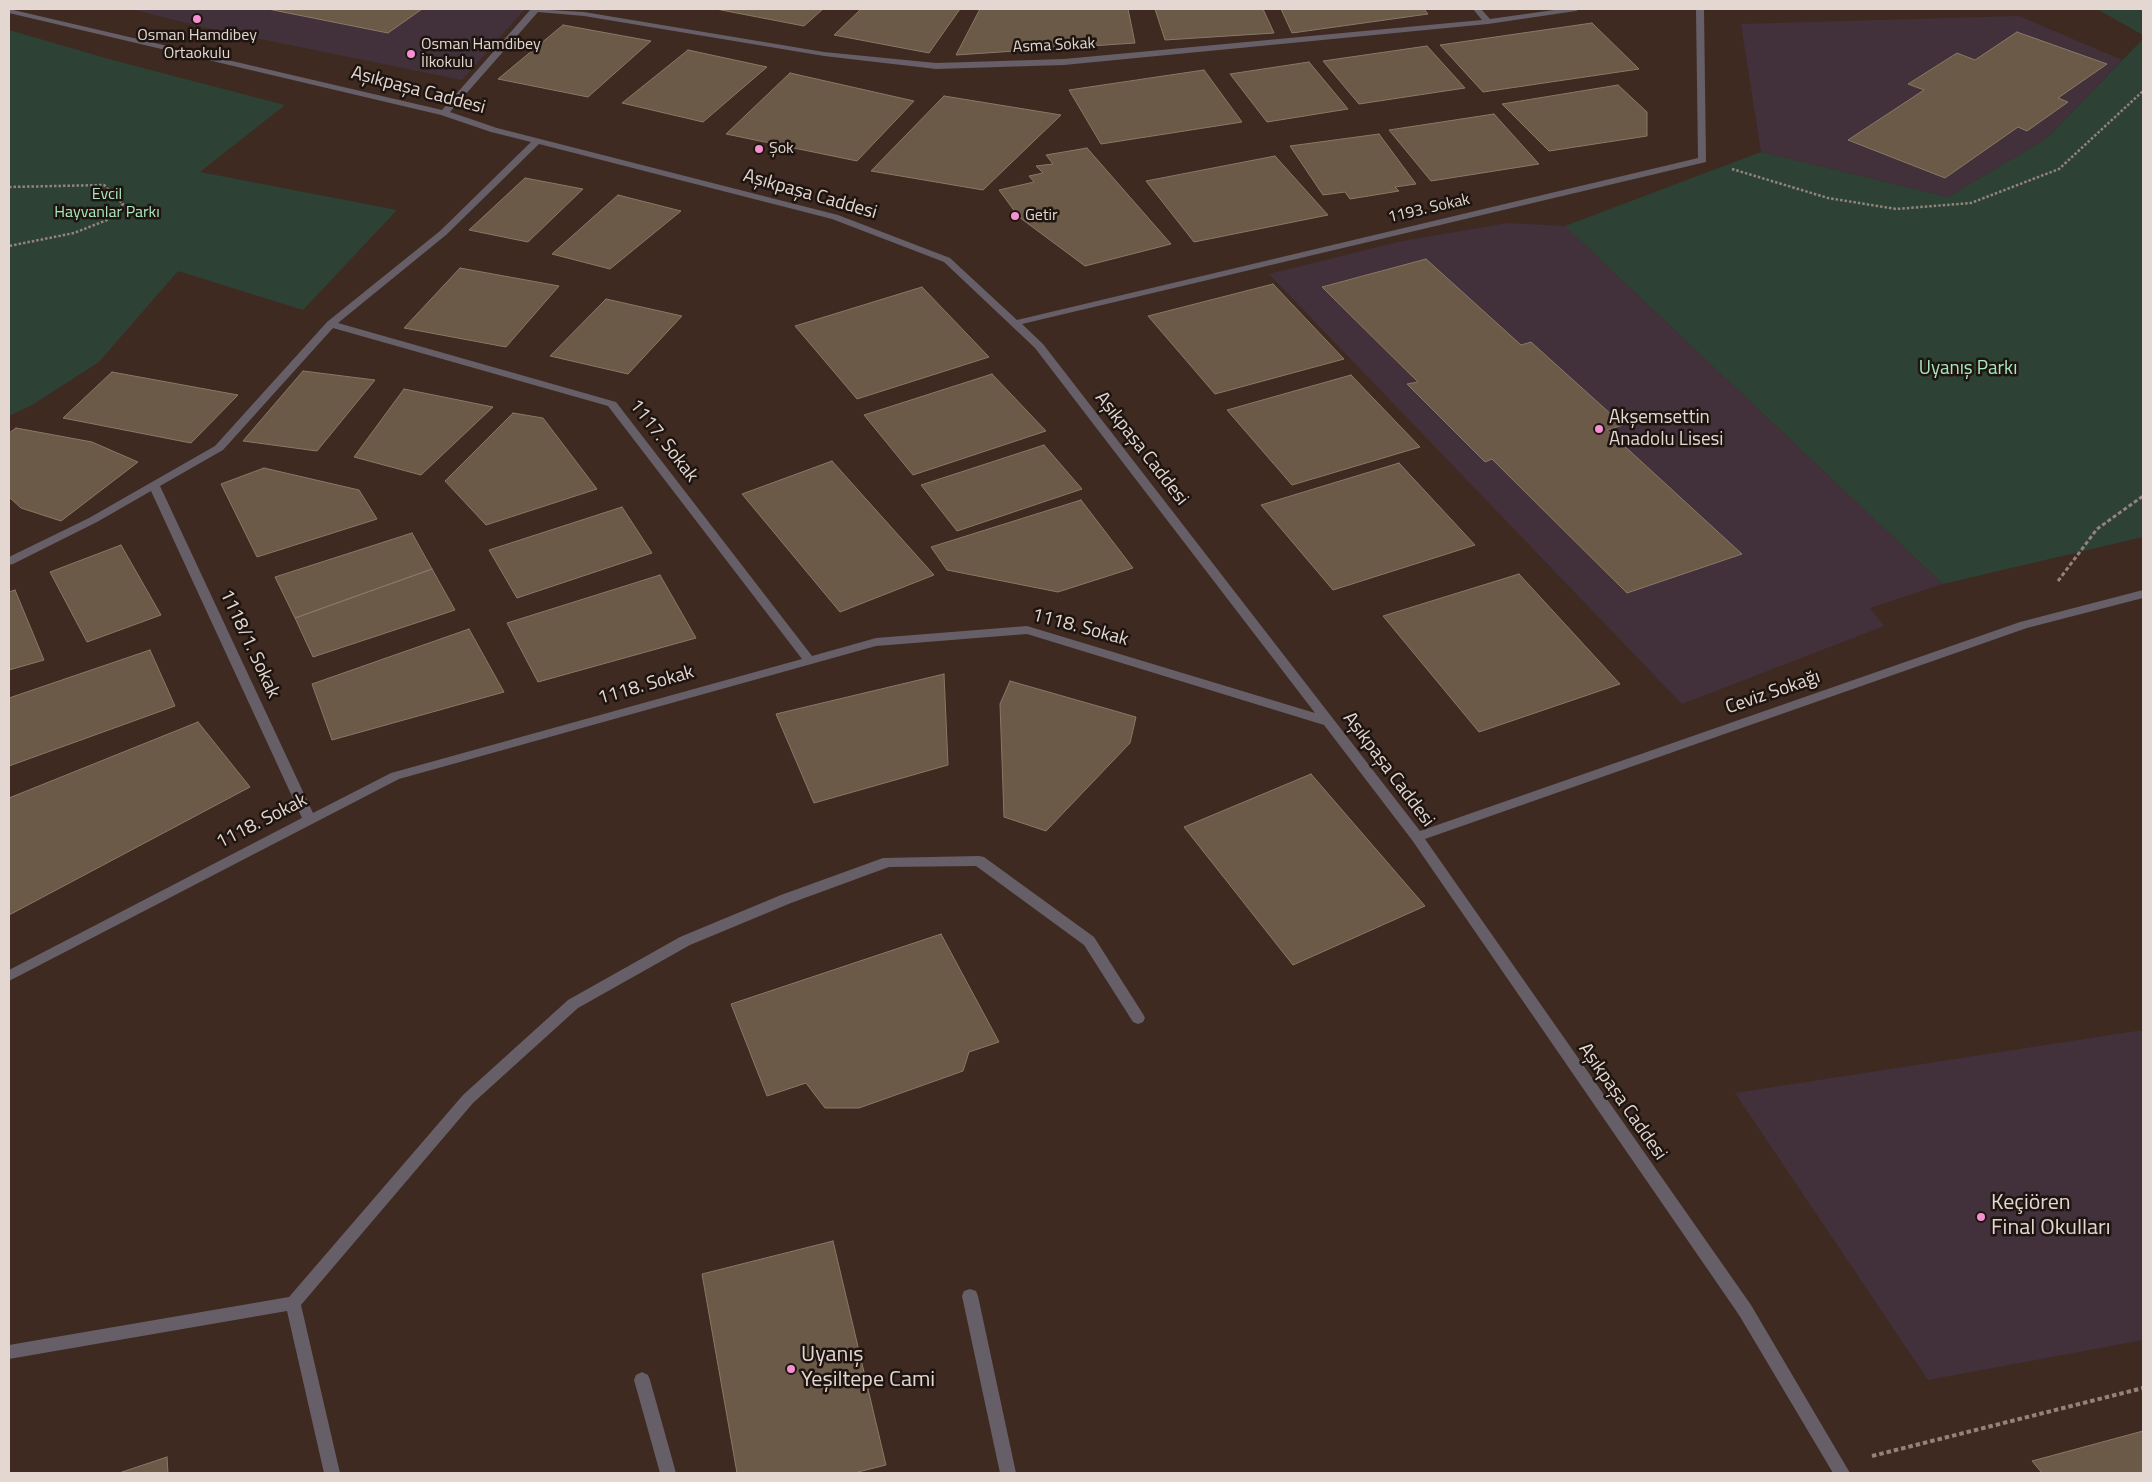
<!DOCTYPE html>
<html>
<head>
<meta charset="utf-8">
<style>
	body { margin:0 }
	#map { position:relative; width:2152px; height:1482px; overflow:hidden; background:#3e2a21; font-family:"Titillium Web",sans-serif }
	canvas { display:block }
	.frame { position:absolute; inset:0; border:10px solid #e4d6d0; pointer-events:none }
</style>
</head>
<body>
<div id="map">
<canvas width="2152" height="1482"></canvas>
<div class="frame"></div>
</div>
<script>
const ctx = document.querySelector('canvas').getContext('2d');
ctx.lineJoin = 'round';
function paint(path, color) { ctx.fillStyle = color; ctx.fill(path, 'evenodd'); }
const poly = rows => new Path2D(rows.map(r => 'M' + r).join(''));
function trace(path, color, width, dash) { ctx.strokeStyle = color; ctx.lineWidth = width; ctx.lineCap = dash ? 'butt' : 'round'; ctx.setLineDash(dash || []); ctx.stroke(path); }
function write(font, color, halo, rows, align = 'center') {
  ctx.font = font + ' "Titillium Web",sans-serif'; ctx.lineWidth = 5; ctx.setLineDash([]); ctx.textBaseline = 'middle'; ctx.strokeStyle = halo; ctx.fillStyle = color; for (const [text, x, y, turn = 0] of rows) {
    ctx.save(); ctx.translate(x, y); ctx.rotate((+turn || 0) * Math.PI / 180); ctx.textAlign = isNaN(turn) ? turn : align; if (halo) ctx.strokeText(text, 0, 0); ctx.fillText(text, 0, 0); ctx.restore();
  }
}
paint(poly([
	[131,9,525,9,462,80,211,29],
	[2019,16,2122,60,2046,139,1948,197,1761,152,1741,24],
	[1507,223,1565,226,1943,584,1870,608,1884,626,1682,704,1269,274,1398,242],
	[2143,1030,2143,1340,1928,1380,1735,1093]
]), '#42313b');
paint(poly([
	[2097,9,2143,9,2143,35],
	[9,30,116,61,285,105,200,172,397,210,303,310,178,271,99,362,32,405,9,416],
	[2143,39,2143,537,1943,584,1565,226,1761,152,1948,197,2046,139]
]), '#2d4235');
const building = poly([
	[268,9,422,9,388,33,268,9],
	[716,9,823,9,804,26,716,9],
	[861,9,960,9,929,53,834,35,861,9],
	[980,9,1128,9,1135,43,956,55,980,9],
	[1155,9,1263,9,1274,33,1165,40,1155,9],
	[1281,9,1424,9,1428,14,1292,33,1281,9],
	[1592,23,1639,69,1483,92,1440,45,1592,23],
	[563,25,651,41,588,97,498,79,563,25],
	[2017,32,2107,64,2058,98,2068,102,2027,131,2018,127,1945,178,1848,140,1924,90,1908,84,1957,53,1975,60,2017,32],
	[1427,46,1465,88,1359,104,1323,61,1427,46],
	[688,50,767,67,703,122,622,103,688,50],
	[1309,62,1348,109,1267,122,1230,74,1309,62],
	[1204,70,1242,122,1101,144,1069,90,1204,70],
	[790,73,914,101,857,161,726,134,790,73],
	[1618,85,1647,112,1647,136,1549,151,1502,104,1618,85],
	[944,96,1061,115,983,190,871,171,944,96],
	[1494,114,1539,164,1431,181,1389,130,1494,114],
	[1379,134,1416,184,1395,187,1399,191,1350,199,1345,192,1323,195,1290,146,1379,134],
	[1087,148,1171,244,1085,266,1019,217,999,190,1034,182,1029,176,1043,173,1036,166,1053,164,1046,155,1087,148],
	[1275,156,1328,215,1194,242,1146,181,1275,156],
	[525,178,583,189,528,242,469,230,525,178],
	[618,195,681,211,610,269,552,254,618,195],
	[1426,259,1521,345,1531,342,1623,425,1607,430,1742,554,1627,593,1492,459,1485,462,1407,384,1418,382,1322,287,1426,259],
	[460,268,559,286,506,347,404,328,460,268],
	[1273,284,1344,359,1215,394,1148,316,1273,284],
	[922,287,989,357,857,399,795,326,922,287],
	[606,299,682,316,628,374,550,356,606,299],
	[303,371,375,380,317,451,243,441,303,371],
	[112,372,238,395,191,443,63,418,112,372],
	[992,374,1046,431,913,475,864,415,992,374],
	[1351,375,1420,447,1292,485,1227,410,1351,375],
	[404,389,493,407,421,475,354,457,404,389],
	[513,413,543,418,597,489,486,525,445,481,513,413],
	[16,428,92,442,138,462,61,521,21,508,9,497,9,433,16,428],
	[1044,445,1082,489,957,531,921,485,1044,445],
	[832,461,934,575,840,612,742,494,832,461],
	[1399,463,1475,545,1333,590,1261,505,1399,463],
	[264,468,359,490,377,519,257,557,221,484,264,468],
	[1081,500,1133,568,1058,592,947,570,931,547,1081,500],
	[622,507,652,553,517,598,489,550,622,507],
	[412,533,432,569,295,618,275,577,412,533],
	[121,545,161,615,87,642,50,572,121,545],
	[432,569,455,610,313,657,295,618,432,569],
	[1519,574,1620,684,1479,732,1383,616,1519,574],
	[660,575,696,638,538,682,507,623,660,575],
	[15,590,44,660,9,670,9,592,15,590],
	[469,629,504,692,332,740,312,684,469,629],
	[150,650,175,706,9,766,9,698,150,650],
	[944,674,948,765,814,803,776,714,944,674],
	[1010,681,1136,717,1130,743,1046,831,1004,817,1000,704,1010,681],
	[198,722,250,787,9,915,9,798,198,722],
	[1311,774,1425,906,1293,965,1184,827,1311,774],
	[941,934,999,1042,969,1052,963,1071,859,1108,825,1108,806,1083,767,1096,731,1004,941,934],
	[833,1241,886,1465,854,1473,737,1473,702,1274,833,1241],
	[2143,1431,2143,1473,2042,1473,2032,1461,2143,1431],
	[167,1457,168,1473,119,1473,167,1457]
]);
paint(building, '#6c5a49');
trace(building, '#8a7866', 1);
trace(poly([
	[1732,169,1828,198,1896,209,1971,203,2059,169,2143,91],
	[9,187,104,185,123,204,107,220,74,233,9,246]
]), '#94837b', 2.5, [2.5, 2]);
trace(poly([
	[2058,581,2097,529,2143,496]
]), '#94837b', 3, [4, 2.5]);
trace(poly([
	[1872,1456,2143,1388]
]), '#94837b', 4, [4.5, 3]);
paint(poly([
	[9,9,442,110,531,9,584,12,824,52,936,63,1064,59,1482,20,1473,9,1481,9,1490,19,1561,9,1580,9,1576,11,1488,24,1064,65,936,69,824,56,584,16,538,12,450,112,497,128,838,215,950,258,1017,320,1698,158,1696,9,1704,9,1706,162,1022,324,1043,344,1420,831,2020,622,2143,590,2143,598,2027,628,1425,839,1751,1305,1850,1473,1833,1473,1739,1315,1412,840,1324,725,1027,634,876,646,399,779,9,981,9,970,302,818,151,491,97,522,13,564,9,565,9,557,89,518,215,446,327,322,440,231,531,142,491,132,441,115,9,13,9,9],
	[539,144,832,219,944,262,1035,348,1315,713,1027,626,876,638,812,656,616,402,338,323,446,235,539,144],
	[333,328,608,406,802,659,391,773,313,813,160,486,223,450,333,328],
	[979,856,984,857,1094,937,1143,1014,1145,1018,1143,1022,1138,1024,1133,1022,1084,945,976,866,889,867,791,903,690,945,578,1008,473,1103,301,1305,340,1473,324,1473,287,1311,9,1359,9,1345,289,1297,463,1095,568,1000,680,937,781,895,883,858,979,856],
	[970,1289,976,1291,978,1296,1016,1473,1000,1473,962,1296,964,1291,970,1289],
	[642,1372,648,1375,650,1380,676,1473,660,1473,634,1380,636,1375,642,1372]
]), '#665f68');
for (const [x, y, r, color] of [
	[197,19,5,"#f690d0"],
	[411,54,5,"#f690d0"],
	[759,149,5,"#f690d0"],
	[1015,216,5,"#f690d0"],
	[1599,429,5,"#f690d0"],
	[1981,1217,5,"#f690d0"],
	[791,1369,5,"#f690d0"]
]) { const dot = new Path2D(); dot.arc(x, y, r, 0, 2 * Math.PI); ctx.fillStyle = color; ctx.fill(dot); trace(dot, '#1e1511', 2); }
write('16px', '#e4d6d0', '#1e1511', [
	["Osman Hamdibey",197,36,"center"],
	["Ortaokulu",197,54,"center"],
	["Osman Hamdibey",421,45],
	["İlkokulu",421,63],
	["Şok",769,149],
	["Getir",1025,216]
], 'left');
write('16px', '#e4d6d0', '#1e1511', [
	["Asma Sokak",1054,46,-3],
	["1193. Sokak",1429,209,-13]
]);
write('16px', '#a7e8be', '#1e1511', [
	["Evcil",107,195],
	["Hayvanlar Parkı",107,213]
]);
write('19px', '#e4d6d0', '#1e1511', [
	["Aşıkpaşa Caddesi",418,91,15],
	["Aşıkpaşa Caddesi",810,195,16],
	["1117. Sokak",663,441,52],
	["Aşıkpaşa Caddesi",1141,449,52],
	["1118. Sokak",1080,628,15],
	["1118/1. Sokak",249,644,65],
	["1118. Sokak",646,686,-16],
	["Ceviz Sokağı",1773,693,-19],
	["Aşıkpaşa Caddesi",1388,770,53],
	["1118. Sokak",262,822,-27],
	["Aşıkpaşa Caddesi",1622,1102,55]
]);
write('19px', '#a7e8be', '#1e1511', [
	["Uyanış Parkı",1968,369]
]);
write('19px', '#e4d6d0', '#1e1511', [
	["Akşemsettin",1609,418],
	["Anadolu Lisesi",1609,440]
], 'left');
write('22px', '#e4d6d0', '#1e1511', [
	["Keçiören",1991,1204],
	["Final Okulları",1991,1229],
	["Uyanış",801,1356],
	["Yeşiltepe Cami",801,1381]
], 'left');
</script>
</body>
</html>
